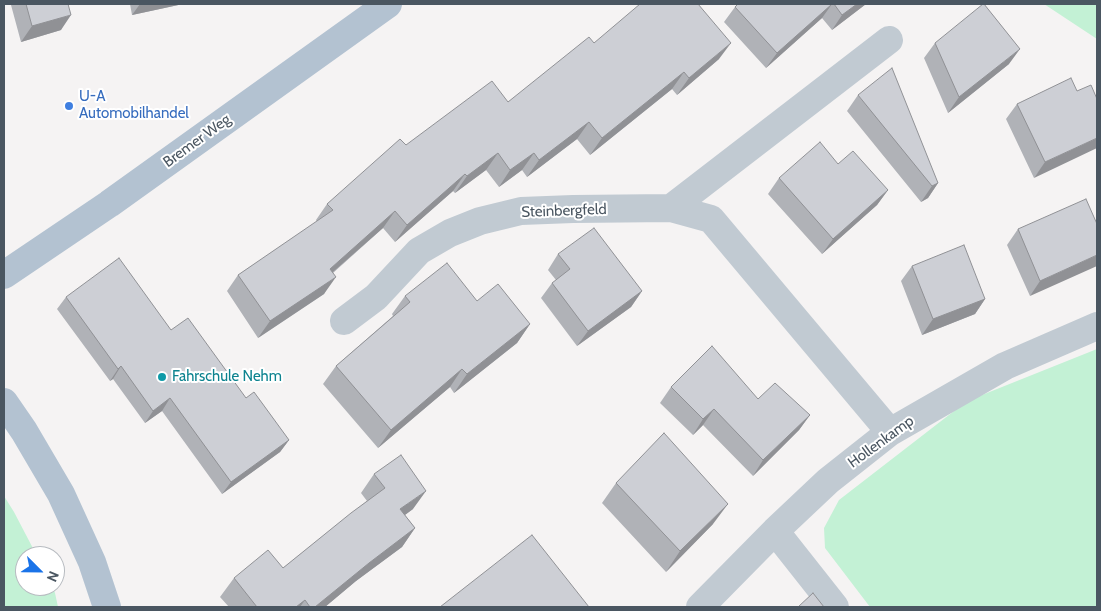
<!DOCTYPE html>
<html>
<head>
<meta charset="utf-8">
<style>
	body { margin:0 }
	#map { position:relative; width:1101px; height:611px; overflow:hidden; background:#f5f3f3; font-family:Cabin,sans-serif }
	canvas { display:block }
	.frame { position:absolute; inset:0; border:5px solid #4a5661; pointer-events:none }
	.north { position:absolute; left:15px; top:546px; width:50px; height:50px; box-sizing:border-box; background:#fff; border:1px solid #b7bbc0; border-radius:50%; rotate:113deg; font-size:14px; font-weight:700; line-height:20px; text-align:center; color:#4a5661 }
	.north::after { content:''; display:block; margin:auto; width:18px; height:22px; background:#1a73e8; clip-path:polygon(50% 0,100% 100%,50% 72%,0 100%) }
</style>
</head>
<body>
<div id="map">
<canvas width="1101" height="611"></canvas>
<div class="frame"></div>
<div class="north">N</div>
</div>
<script>
const ctx = document.querySelector('canvas').getContext('2d');
ctx.lineJoin = 'round';
function paint(path, color) { ctx.fillStyle = color; ctx.fill(path, 'evenodd'); }
const poly = rows => new Path2D(rows.map(r => 'M' + r).join(''));
function trace(path, color, width, dash) { ctx.strokeStyle = color; ctx.lineWidth = width; ctx.lineCap = dash ? 'butt' : 'round'; ctx.setLineDash(dash || []); ctx.stroke(path); }
function write(font, color, halo, rows, align = 'center') {
  ctx.font = font + ' Cabin,sans-serif'; ctx.lineWidth = 4; ctx.setLineDash([]); ctx.textBaseline = 'middle'; ctx.strokeStyle = halo; ctx.fillStyle = color; for (const [text, x, y, turn = 0] of rows) {
    ctx.save(); ctx.translate(x, y); ctx.rotate((+turn || 0) * Math.PI / 180); ctx.textAlign = isNaN(turn) ? turn : align; if (halo) ctx.strokeText(text, 0, 0); ctx.fillText(text, 0, 0); ctx.restore();
  }
}
paint(poly([
	[1044,4,1097,4,1097,39],
	[1097,349,1097,607,870,607,825,548,824,528,839,500,967,401],
	[4,496,14,512,37,556,25,556,25,586,52,586,55,593,58,607,4,607]
]), '#c3f1d5');
trace(poly([
	[671,208,889,40],
	[344,321,376,297,419,251,450,233,480,221,521,211,573,209,671,208,711,219,890,432],
	[775,531,835,607],
	[700,607,775,531,828,481,890,432,1005,366,1097,326]
]), '#c1cad2', 28);
trace(poly([
	[4,275,109,204,388,4],
	[4,402,24,431,61,494,92,562,107,607]
]), '#b3c2d1', 28);
paint(poly([
	[12,4,68,4,61,30,21,42,11,5],
	[130,4,183,4,132,15],
	[738,4,866,4,832,30,822,18,766,68,724,22,735,7],
	[594,43,719,59,677,95,672,89,590,155,577,139,527,177,522,170,499,187,486,170,455,193,453,191,395,242,383,228,333,273,324,294,258,338,227,291,238,275,317,222,316,220,327,204,406,145,508,102],
	[935,43,1009,64,948,113,924,58],
	[1077,91,1097,99,1034,178,1006,119,1017,104],
	[858,95,938,183,928,198,921,202,847,111],
	[838,164,888,190,877,205,822,254,768,194,779,178],
	[1097,224,1030,296,1007,245,1018,229],
	[558,254,642,291,631,307,577,346,541,298,552,283,556,280,548,270],
	[912,266,985,299,975,314,922,335,901,281],
	[405,296,477,301,530,324,517,343,454,393,450,387,378,448,323,384,336,366,393,316,392,314],
	[66,297,246,398,289,440,280,452,222,494,162,411,145,423,113,379,110,381,57,309],
	[671,387,758,399,810,415,799,430,753,476,703,425,693,435,660,403],
	[374,474,413,509,405,515,415,528,402,547,356,581,325,607,229,607,220,597,234,578,283,568,367,501,361,493],
	[616,483,713,524,666,572,602,503]
]), '#b0b2b7');
paint(poly([
	[140,4,183,4,132,15],
	[832,4,822,18,766,68,777,53],
	[857,4,866,4,832,30,842,15],
	[71,15,61,30,21,42,32,26],
	[731,43,719,59,677,95,689,78],
	[1020,49,1009,64,948,113,959,97],
	[684,72,672,89,590,155,602,138],
	[589,122,577,139,527,177,539,160],
	[1097,138,1097,148,1034,178,1045,162],
	[498,153,486,170,455,193,467,176],
	[534,153,522,170,499,187,510,170],
	[465,174,453,191,395,242,407,225],
	[938,183,928,198,921,202,932,186],
	[888,190,877,205,822,254,833,239],
	[395,211,383,228,318,285,330,269],
	[1097,255,1097,266,1030,296,1040,281],
	[336,277,324,294,258,338,270,321],
	[642,291,631,307,577,346,588,331],
	[985,299,975,314,922,335,933,319],
	[530,324,517,343,454,393,467,374],
	[121,366,113,379,110,381,118,369],
	[462,369,450,387,378,448,391,430],
	[170,398,162,411,145,423,153,411],
	[714,409,703,425,693,435,703,419],
	[810,415,799,430,753,476,763,460],
	[289,440,280,452,222,494,231,482],
	[426,491,413,509,387,528,400,509],
	[728,504,713,524,666,572,680,551],
	[415,528,402,547,356,581,325,607,315,607,369,563],
	[305,600,300,607,296,607]
]), '#909195');
const building = poly([
	[26,4,68,4,71,15,32,26,26,4],
	[640,4,698,4,731,43,689,78,684,72,602,138,589,122,539,160,534,153,510,170,498,153,467,176,465,174,407,225,395,211,330,269,336,277,270,321,238,275,333,210,327,204,400,139,406,145,492,81,508,102,589,37,594,43,640,4],
	[738,4,832,4,777,53,735,7,738,4],
	[834,4,857,4,842,15,834,4],
	[983,4,984,4,1020,49,959,97,935,43,983,4],
	[892,68,938,183,932,186,858,95,892,68],
	[1071,78,1077,91,1091,85,1097,99,1097,138,1045,162,1017,104,1071,78],
	[820,142,838,164,853,151,888,190,833,239,779,178,820,142],
	[1086,199,1097,224,1097,255,1040,281,1018,229,1086,199],
	[594,228,642,291,588,331,552,283,570,269,558,254,594,228],
	[964,245,985,299,933,319,912,266,964,245],
	[119,258,171,330,188,318,246,398,254,392,289,440,231,482,170,398,153,411,121,366,118,369,66,297,119,258],
	[447,263,477,301,498,284,530,324,467,374,462,369,391,430,336,366,410,302,405,296,447,263],
	[712,346,758,399,775,383,810,415,763,460,714,409,703,419,671,387,712,346],
	[664,433,728,504,680,551,616,483,664,433],
	[401,455,426,491,400,509,415,528,369,563,315,607,310,607,305,600,296,607,257,607,234,578,268,550,283,568,351,513,385,488,374,474,401,455],
	[532,535,589,607,440,607,532,535],
	[813,593,824,607,798,607,813,593]
]);
paint(building, '#cdcfd5');
trace(building, '#909195', 1);
for (const [x, y, r, color] of [
	[69,106,5,"#3f7fe0"],
	[162,377,5,"#0f9aa8"]
]) { const dot = new Path2D(); dot.arc(x, y, r, 0, 2 * Math.PI); ctx.fillStyle = color; ctx.fill(dot); trace(dot, '#fff', 2); }
write('15px', '#366cbe', '#fff', [
	["U-A",79,97],
	["Automobilhandel",79,114]
], 'left');
write('15px', '#4a5661', '#fff', [
	["Bremer Weg",197,141,-36],
	["Steinbergfeld",564,211,-2],
	["Hollenkamp",881,442,-36]
]);
write('15px', '#0d838f', '#fff', [
	["Fahrschule Nehm",172,377]
], 'left');
</script>
</body>
</html>
